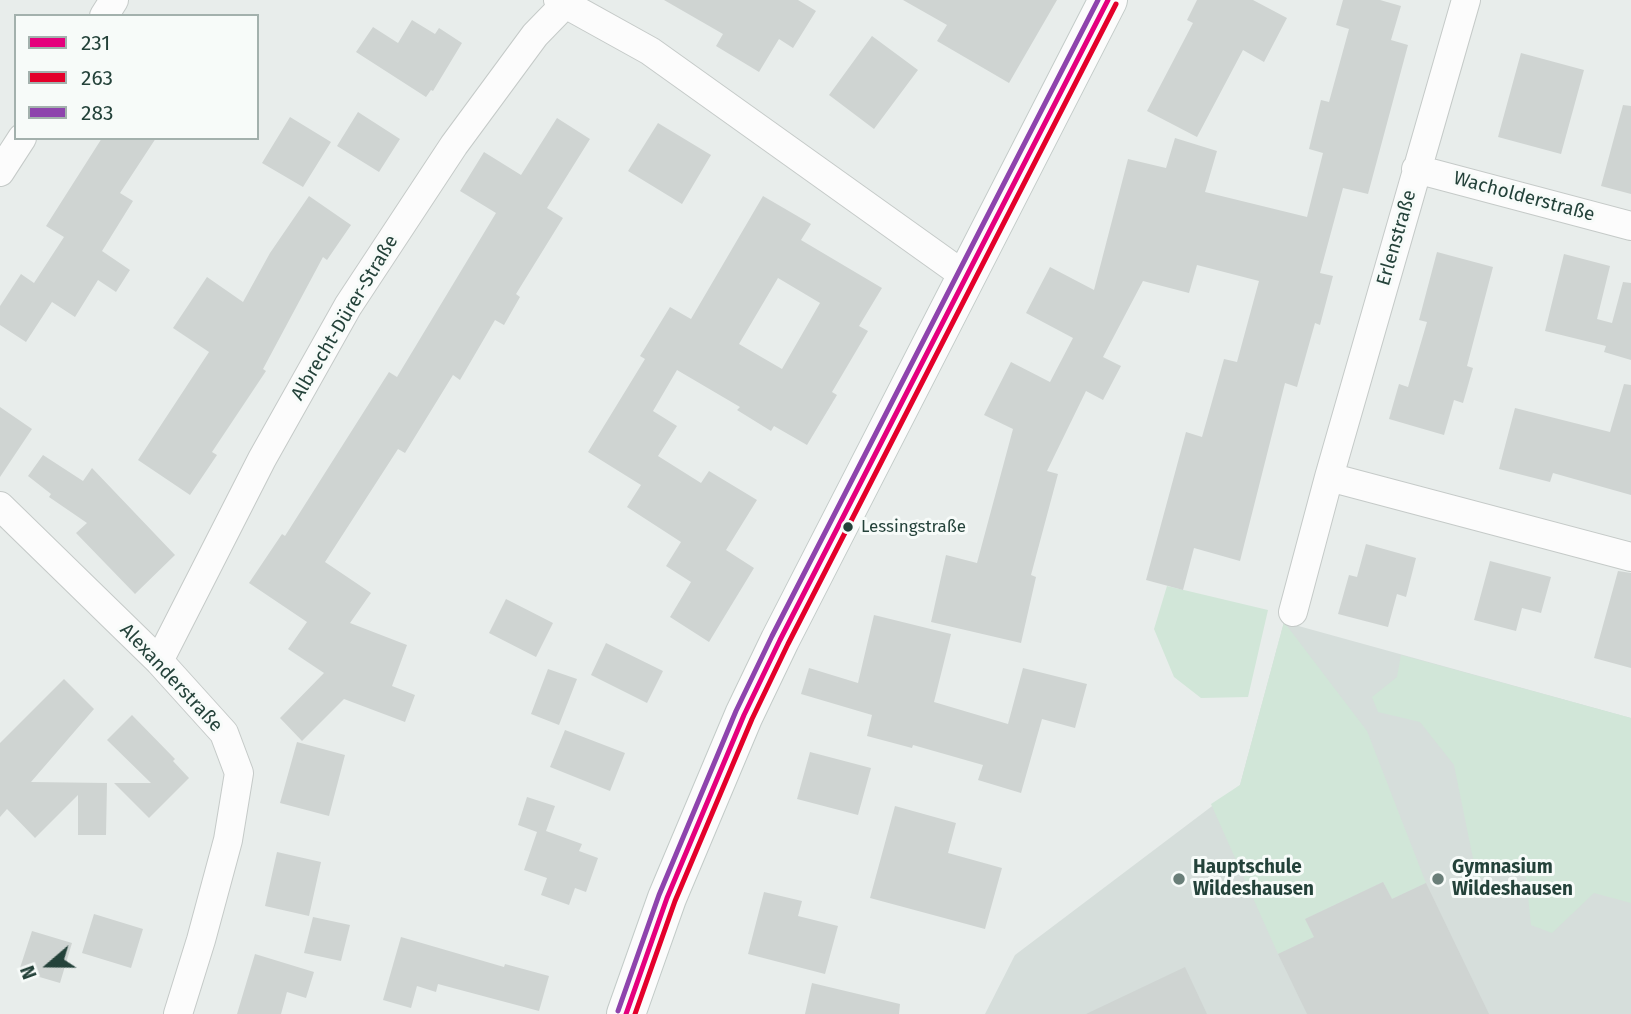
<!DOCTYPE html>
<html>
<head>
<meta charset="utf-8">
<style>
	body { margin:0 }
	#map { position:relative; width:1631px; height:1014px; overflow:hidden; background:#e8edeb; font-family:"Fira Sans",sans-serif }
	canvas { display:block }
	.legend { position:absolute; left:14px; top:14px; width:245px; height:126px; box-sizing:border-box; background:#f7fbf9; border:2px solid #a3b1ad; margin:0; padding:9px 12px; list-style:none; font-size:21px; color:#24423a }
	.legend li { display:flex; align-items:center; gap:14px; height:35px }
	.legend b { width:35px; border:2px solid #a3b1ad }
	.north { position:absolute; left:14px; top:930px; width:70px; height:70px; -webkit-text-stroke:5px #f7fbf9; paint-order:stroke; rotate:250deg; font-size:19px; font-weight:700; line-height:28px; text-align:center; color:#24423a }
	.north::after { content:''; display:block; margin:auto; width:24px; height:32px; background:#24423a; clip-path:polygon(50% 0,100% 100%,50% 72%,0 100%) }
</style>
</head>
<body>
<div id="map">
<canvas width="1631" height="1014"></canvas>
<ul class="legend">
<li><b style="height:9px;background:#e5007d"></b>231</li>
<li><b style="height:9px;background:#e4002b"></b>263</li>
<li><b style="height:9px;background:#8e44ad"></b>283</li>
</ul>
<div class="north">N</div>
</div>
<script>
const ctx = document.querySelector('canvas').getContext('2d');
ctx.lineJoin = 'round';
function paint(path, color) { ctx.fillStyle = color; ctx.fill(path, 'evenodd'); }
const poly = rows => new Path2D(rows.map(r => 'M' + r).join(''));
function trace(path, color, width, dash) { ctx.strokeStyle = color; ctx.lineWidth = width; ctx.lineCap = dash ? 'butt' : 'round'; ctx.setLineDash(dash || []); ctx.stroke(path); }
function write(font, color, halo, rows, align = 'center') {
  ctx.font = font + ' "Fira Sans",sans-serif'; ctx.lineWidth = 6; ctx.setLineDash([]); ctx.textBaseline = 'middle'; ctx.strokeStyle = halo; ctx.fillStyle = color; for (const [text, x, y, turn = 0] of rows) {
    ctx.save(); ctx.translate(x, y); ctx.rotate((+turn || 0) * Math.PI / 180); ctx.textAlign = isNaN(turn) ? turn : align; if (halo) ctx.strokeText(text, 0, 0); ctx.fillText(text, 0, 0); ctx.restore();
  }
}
paint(poly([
	[1284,622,1631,718,1631,1014,985,1014,1015,955,1240,785]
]), '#d6dedb');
paint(poly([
	[1167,586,1268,610,1248,697,1201,698,1174,677,1154,629],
	[1284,622,1367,731,1426,883,1392,899,1383,882,1305,919,1314,937,1278,954,1211,804,1240,785],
	[1401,655,1631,718,1631,903,1594,893,1552,933,1531,925,1526,877,1507,871,1477,878,1454,765,1420,722,1378,712,1372,697,1397,677]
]), '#d1e6d8');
paint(poly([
	[664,0,798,0,816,11,793,48,779,39,759,72,716,46,723,34],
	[903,0,1057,0,1009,83,937,41,947,25],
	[1197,0,1253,0,1287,18,1264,62,1243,50,1197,137,1147,111,1193,23,1187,20],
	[1343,0,1380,0,1401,6,1391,40,1408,45,1368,194,1343,188,1320,273,1333,276,1320,325,1315,323,1297,387,1285,383,1240,561,1194,548,1183,590,1146,580,1186,432,1202,437,1224,359,1237,362,1259,281,1197,265,1189,293,1143,281,1103,357,1121,366,1103,400,1086,391,1047,471,1058,474,1031,575,1036,577,1021,643,931,622,946,555,977,563,1013,429,984,415,1011,362,1050,382,1073,338,1026,313,1050,267,1094,290,1128,159,1166,168,1175,138,1217,151,1205,192,1307,217,1323,153,1309,149,1321,100,1329,102,1349,29,1336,25],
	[412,20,435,34,439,28,462,43,433,91,431,90,426,97,356,52,373,27,398,43],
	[872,36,918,70,874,129,829,95],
	[1521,53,1584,70,1561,154,1498,137],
	[1623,105,1631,106,1631,194,1601,186],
	[358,112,400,139,379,172,337,146],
	[290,117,331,142,303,187,262,163],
	[557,118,590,139,547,208,563,218,516,294,520,297,504,325,495,320,460,380,453,375,405,453,398,449,325,562,371,593,350,623,407,645,392,686,415,695,405,722,344,699,302,741,280,718,324,673,288,649,307,622,249,583,282,534,285,536,389,372,397,377,496,213,460,191,484,152,521,175],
	[658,123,711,155,682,204,628,171],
	[102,138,156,138,120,193,133,201,102,251,130,270,116,292,98,280,75,317,52,302,26,342,0,325,0,306,21,274,34,283,64,237,46,226],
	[309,196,351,225,327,260,323,257,263,369,266,371,212,452,217,455,190,495,138,460,209,352,173,328,207,277,243,302,270,253],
	[763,196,811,224,801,240,882,288,859,326,868,331,832,392,837,395,807,445,774,426,771,431,737,410,740,407,677,370,653,411,677,426,658,456,701,483,709,471,757,500,726,550,754,568,709,642,670,617,691,582,666,566,681,542,627,507,641,485,588,452,645,359,640,356,670,307,691,319],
	[778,278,820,303,782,369,739,344],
	[1437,252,1493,267,1467,366,1473,368,1463,403,1454,400,1444,435,1389,419,1399,384,1408,387,1427,322,1419,320],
	[1564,254,1610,266,1597,319,1612,323,1623,282,1631,283,1631,360,1604,352,1606,346,1545,331],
	[1624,384,1631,385,1631,495,1553,473,1550,482,1499,469,1515,408,1610,432],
	[0,407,32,429,0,477],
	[43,455,83,481,92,468,175,555,135,594,76,533,87,523,49,497,51,494,28,476],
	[1366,544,1416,558,1406,597,1397,594,1388,627,1338,614,1349,575,1357,577],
	[1490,561,1551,577,1541,613,1522,608,1516,631,1474,620],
	[1618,571,1631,573,1631,668,1594,658],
	[506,599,553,623,536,657,489,633],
	[874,615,951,634,934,702,1008,724,1023,668,1087,684,1075,728,1042,719,1021,793,978,780,983,765,913,745,912,748,867,736,872,715,801,694,809,668,858,683],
	[606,643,663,671,647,703,591,675],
	[548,669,577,679,559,725,531,714],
	[64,679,94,709,31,782,107,783,106,835,78,835,78,795,35,838,7,809,0,817,0,743],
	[132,715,175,759,173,761,189,778,149,818,114,783,151,783,107,740],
	[565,730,625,753,610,791,550,767],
	[297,742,345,755,329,816,280,803],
	[810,752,871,768,858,815,797,799],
	[527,797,555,806,546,831,582,844,579,851,598,858,586,892,575,888,569,905,541,895,547,878,524,870,537,832,518,825],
	[895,806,956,823,948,853,1002,868,985,929,870,898],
	[277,852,321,862,309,916,265,906],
	[1383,882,1392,899,1426,883,1489,1014,1307,1014,1278,954,1314,937,1305,919],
	[764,892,802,901,798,916,838,926,825,974,748,954],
	[94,914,143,929,131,968,82,953],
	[313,917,350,925,341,961,304,953],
	[32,931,72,943,60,983,19,971],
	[401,937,504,967,505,964,549,976,539,1011,438,984,436,992,417,986,411,1008,383,1000],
	[255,954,314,972,306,998,287,992,281,1014,237,1014],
	[1185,967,1207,1014,1086,1014],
	[812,983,900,1004,899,1014,805,1014]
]), '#cfd4d2');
const street = poly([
	[558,0,650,51,965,276],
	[104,16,114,0],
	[1416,169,1631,226],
	[0,172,22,138],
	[1329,477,1631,557],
	[0,506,159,661,224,733,239,773,228,840,201,940,178,1014],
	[1293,612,1329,477,1466,0],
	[159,661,262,459,348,306,454,145,535,35,569,0]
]);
const secondary = poly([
	[626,1014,667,898,744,715,780,640,1108,0]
]);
trace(street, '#c5cac8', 30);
trace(secondary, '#c3cbc8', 40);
trace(street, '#fcfcfc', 28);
trace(secondary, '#fcfcfc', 38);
trace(poly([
	[626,1014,667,898,744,715,780,640,1108,0]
]), '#e5007d', 5);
trace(poly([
	[635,1014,675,901,752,719,788,644,1116,4]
]), '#e4002b', 5);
trace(poly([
	[618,1011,659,895,736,711,772,636,1098,0]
]), '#8e44ad', 5);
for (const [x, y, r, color] of [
	[848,527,6,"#24423a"],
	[1179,879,7,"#697e78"],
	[1438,879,7,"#697e78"]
]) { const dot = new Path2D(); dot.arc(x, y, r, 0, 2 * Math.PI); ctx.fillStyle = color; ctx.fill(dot); trace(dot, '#f7fbf9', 2.5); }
write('17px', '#24423a', '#f7fbf9', [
	["Lessingstraße",861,527]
], 'left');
write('19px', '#24423a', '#f7fbf9', [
	["Wacholderstraße",1524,197,15],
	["Erlenstraße",1397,238,-74],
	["Albrecht-Dürer-Straße",345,318,-59],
	["Alexanderstraße",171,678,47]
]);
write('bold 19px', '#24423a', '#f7fbf9', [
	["Hauptschule",1193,868],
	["Wildeshausen",1193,890],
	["Gymnasium",1452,868],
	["Wildeshausen",1452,890]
], 'left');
</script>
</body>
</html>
